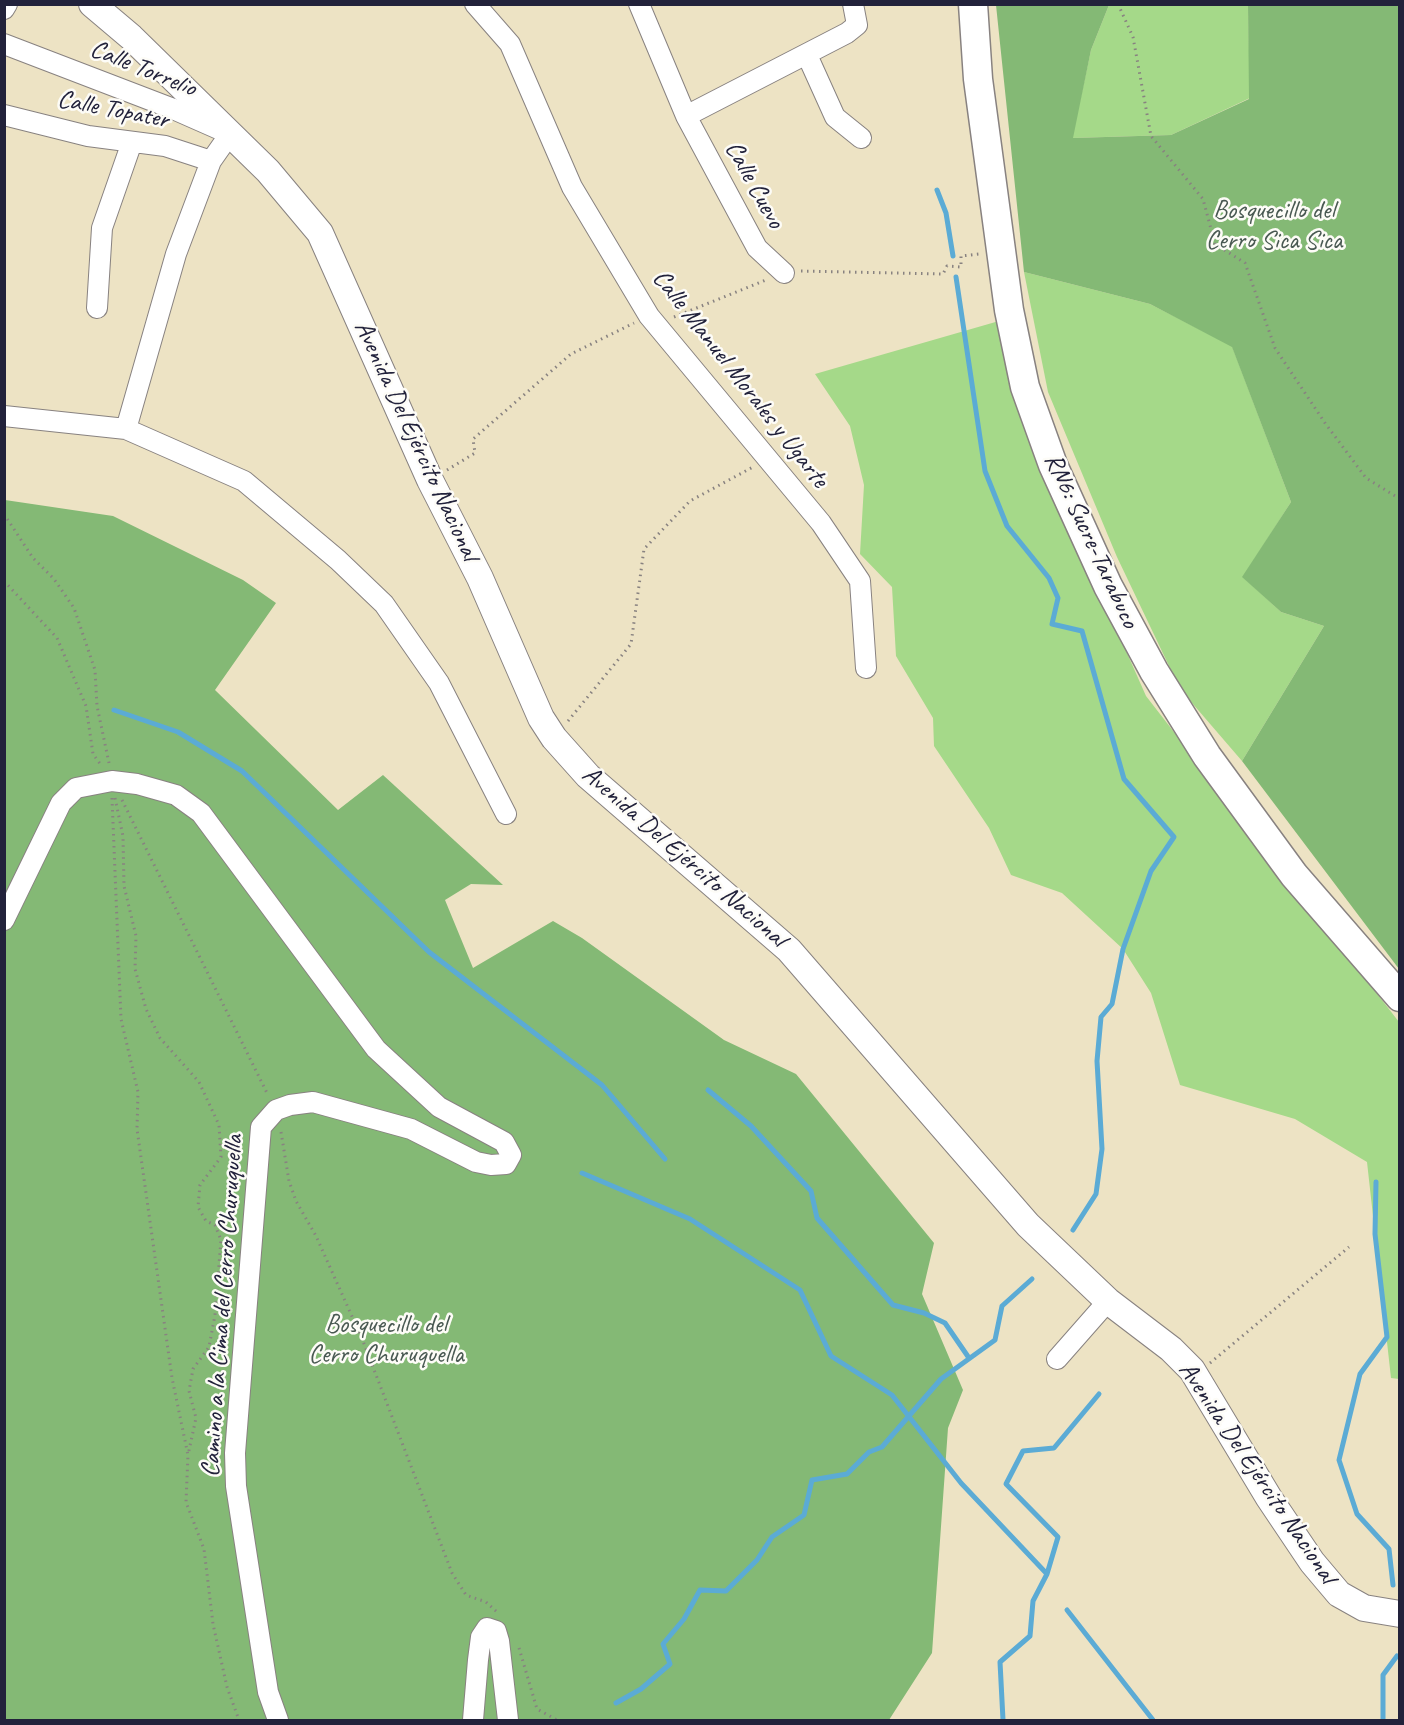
<!DOCTYPE html>
<html>
<head>
<meta charset="utf-8">
<style>
	body { margin:0 }
	#map { position:relative; width:1404px; height:1725px; overflow:hidden; background:#ede3c4; font-family:Caveat,sans-serif }
	canvas { display:block }
	.frame { position:absolute; inset:0; border:6px solid #22223b; pointer-events:none }
</style>
</head>
<body>
<div id="map">
<canvas width="1404" height="1725"></canvas>
<div class="frame"></div>
</div>
<script>
const ctx = document.querySelector('canvas').getContext('2d');
ctx.lineJoin = 'round';
function paint(path, color) { ctx.fillStyle = color; ctx.fill(path, 'evenodd'); }
const poly = rows => new Path2D(rows.map(r => 'M' + r).join(''));
function trace(path, color, width, dash) { ctx.strokeStyle = color; ctx.lineWidth = width; ctx.lineCap = dash ? 'butt' : 'round'; ctx.setLineDash(dash || []); ctx.stroke(path); }
function write(font, color, halo, rows, align = 'center') {
  ctx.font = font + ' Caveat,sans-serif'; ctx.lineWidth = 5; ctx.setLineDash([]); ctx.textBaseline = 'middle'; ctx.strokeStyle = halo; ctx.fillStyle = color; for (const [text, x, y, turn = 0] of rows) {
    ctx.save(); ctx.translate(x, y); ctx.rotate((+turn || 0) * Math.PI / 180); ctx.textAlign = isNaN(turn) ? turn : align; if (halo) ctx.strokeText(text, 0, 0); ctx.fillText(text, 0, 0); ctx.restore();
  }
}
paint(poly([
	[1109,5,1248,5,1250,98,1171,135,1072,138,1091,50],
	[1024,272,1150,304,1232,346,1291,502,1243,577,1281,612,1324,626,1242,761,1180,689,1117,557,1048,392],
	[999,321,1093,576,1146,696,1399,1022,1399,1379,1391,1378,1367,1162,1295,1119,1180,1085,1151,993,1123,949,1062,893,1011,875,989,828,934,746,933,718,896,656,892,587,860,554,864,485,850,426,815,374]
]), '#a5d989');
paint(poly([
	[996,5,1109,5,1091,50,1073,138,1171,135,1249,99,1248,5,1399,5,1399,969,1242,761,1324,626,1281,612,1242,577,1291,502,1232,347,1150,304,1024,272],
	[5,500,113,516,243,580,276,603,215,690,338,810,383,775,503,885,471,884,445,900,473,968,553,921,582,938,724,1040,796,1074,934,1243,922,1294,963,1390,948,1428,932,1653,889,1720,5,1720]
]), '#84b975');
trace(poly([
	[937,190,946,213,953,256],
	[956,277,985,471,1007,526,1049,578,1058,598,1052,624,1082,631,1124,779,1174,837,1151,871,1123,949,1112,1004,1101,1017,1097,1061,1102,1149,1096,1194,1073,1230],
	[114,710,178,732,242,771,429,952,602,1085,665,1159],
	[708,1090,751,1126,811,1191,817,1218,893,1305,924,1313,945,1323,969,1358],
	[582,1173,690,1219,800,1290,831,1356,892,1395,961,1483,1047,1574],
	[1376,1182,1375,1234,1387,1337,1360,1374,1339,1460,1357,1514,1389,1549,1393,1585],
	[1067,1610,1153,1720],
	[616,1703,641,1689,670,1664,663,1644,684,1619,700,1590,726,1591,757,1560,772,1537,804,1515,812,1480,847,1474,869,1452,882,1447,941,1379,995,1340,1002,1306,1032,1279],
	[1003,1720,1000,1662,1030,1636,1033,1601,1047,1574,1058,1537,1006,1484,1023,1451,1054,1448,1099,1394],
	[1383,1720,1383,1675,1397,1656]
]), '#5babd5', 5);
const minor = poly([
	[475,4,510,44,572,187,649,316,821,523,860,581,866,668],
	[639,4,686,116,757,248,784,273],
	[4,9,7,4],
	[4,44,171,108,230,134,211,161,176,254,126,429],
	[807,55,835,117,861,138],
	[4,115,88,136,165,146,211,161],
	[686,116,847,33,857,25,853,4],
	[97,308,102,228,132,142],
	[4,416,126,429,244,481,338,560,384,604,439,683,506,814],
	[4,920,61,803,76,788,112,781,137,784,176,795,201,813,376,1049,439,1107,504,1142,511,1155,506,1164,491,1165,476,1162,411,1129,313,1102,290,1105,276,1110,261,1127,235,1453,236,1486,268,1692,278,1720],
	[1057,1359,1108,1301],
	[473,1720,478,1660,481,1637,487,1628,496,1631,499,1641,508,1720]
]);
const major = poly([
	[92,4,131,37,268,171,320,233,430,480,480,578,541,718,554,738,588,776,789,950,1028,1225,1108,1301,1171,1349,1192,1370,1269,1498,1312,1562,1339,1594,1364,1608,1400,1614]
]);
const highway = poly([
	[973,4,978,79,1009,310,1025,387,1053,465,1108,586,1154,671,1207,756,1294,875,1400,997]
]);
trace(minor, '#888280', 22);
trace(major, '#888280', 28);
trace(highway, '#888280', 31);
trace(poly([
	[1118,4,1133,37,1151,136,1203,199,1215,244,1245,263,1275,348,1325,423,1366,478,1400,499],
	[801,271,943,274,947,266,961,267,961,256,979,254],
	[674,317,766,280],
	[447,470,475,453,473,439,571,354,634,323],
	[4,514,33,558,54,579,74,608,95,670,97,706,109,763],
	[4,581,57,638,86,706,93,754,101,765],
	[568,721,631,644,644,549,690,501,753,467],
	[112,798,121,1019,138,1092,137,1129,172,1378,188,1455,186,1502,204,1549,213,1624,227,1687,239,1720],
	[115,798,123,836,124,886,136,936,135,969,146,1009,160,1038,199,1082,219,1125,221,1157,200,1185,198,1207,206,1221,215,1225,221,1240,215,1315,209,1347,193,1369,189,1391,196,1418,188,1455],
	[122,800,268,1095],
	[281,1132,289,1181,296,1201,316,1236,363,1341,452,1573,466,1595,486,1602,497,1612],
	[1210,1363,1349,1247],
	[519,1648,537,1709,557,1720]
]), '#888280', 3, [1.5, 4.5]);
trace(minor, '#fff', 20);
trace(major, '#fff', 26);
trace(highway, '#fff', 28);
write('26px', '#22223b', '#fdfcf7', [
	["Calle Torrelio",143,69,22],
	["Calle Topater",113,110,11],
	["Calle Cuevo",754,185,61],
	["Calle Manuel Morales y Ugarte",740,379,52],
	["Avenida Del Ejército Nacional",416,441,65],
	["RN6: Sucre-Tarabuco",1091,541,65],
	["Avenida Del Ejército Nacional",684,857,41],
	["Camino a la Cima del Cerro Churuquella",223,1306,-86],
	["Avenida Del Ejército Nacional",1257,1473,56]
]);
write('26px', '#495952', '#fdfcf7', [
	["Bosquecillo del",1274,211],
	["Cerro Sica Sica",1274,241],
	["Bosquecillo del",386,1325],
	["Cerro Churuquella",386,1355]
]);
</script>
</body>
</html>
